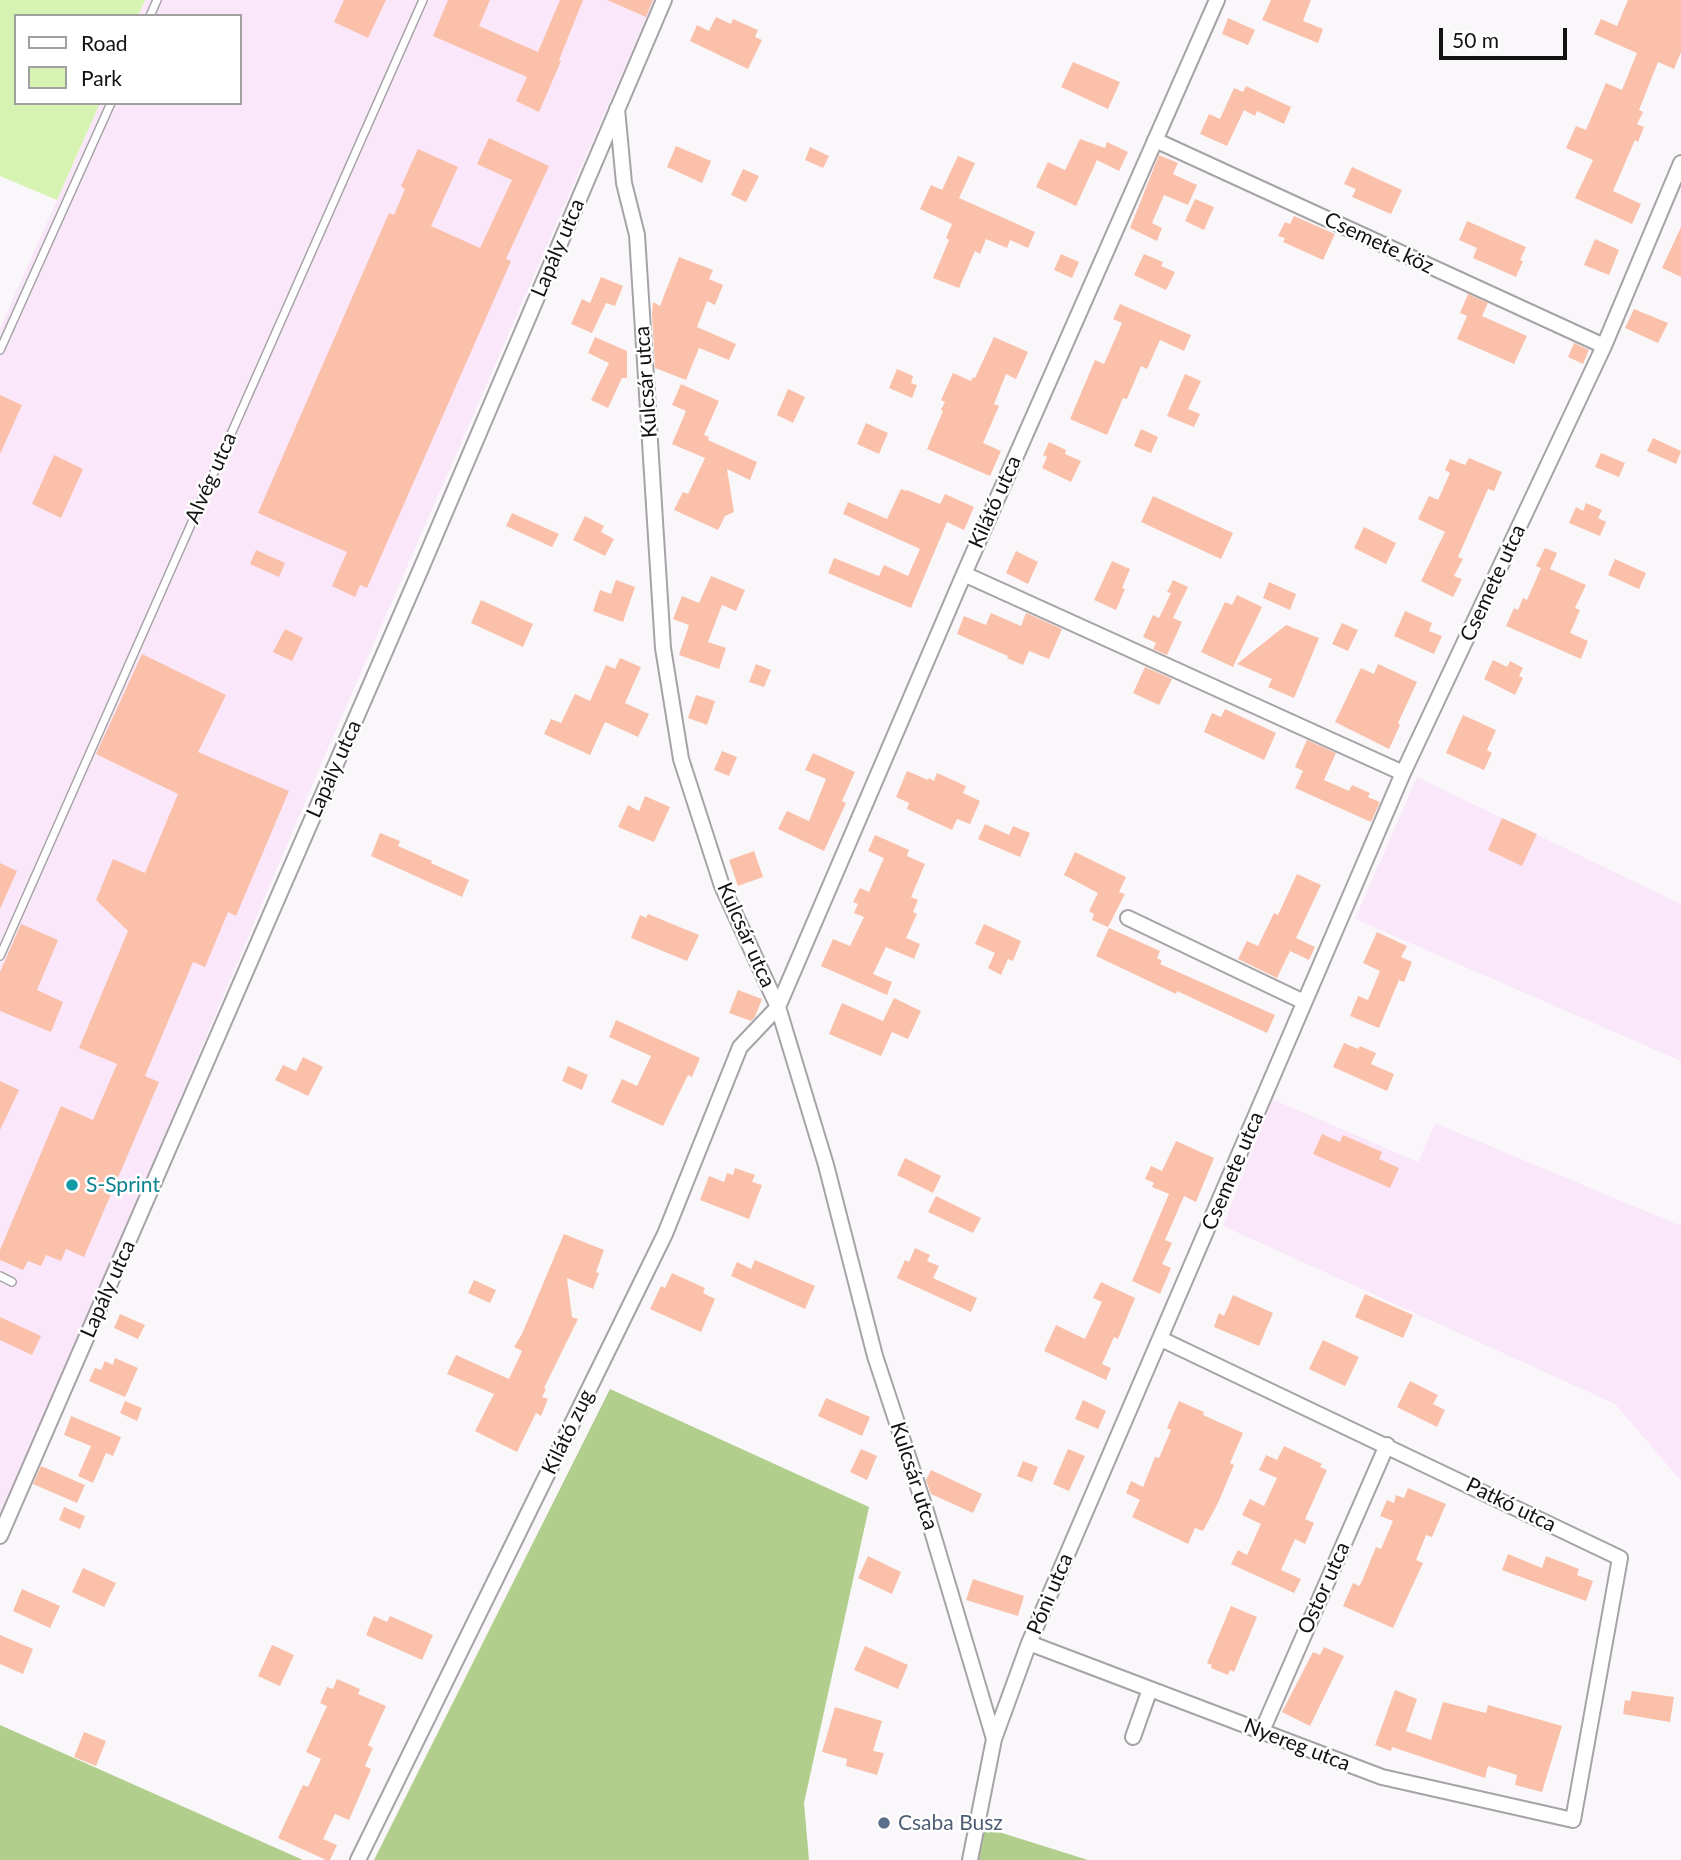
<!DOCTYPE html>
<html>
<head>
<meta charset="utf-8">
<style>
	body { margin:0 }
	#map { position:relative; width:1681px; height:1860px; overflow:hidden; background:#faf7fb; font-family:Lato,sans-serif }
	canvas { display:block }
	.legend { position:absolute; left:14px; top:14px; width:228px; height:91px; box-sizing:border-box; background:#fff; border:2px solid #a1a0a1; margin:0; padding:9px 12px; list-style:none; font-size:21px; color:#131213 }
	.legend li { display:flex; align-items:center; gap:14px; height:35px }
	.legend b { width:35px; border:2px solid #a1a0a1 }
	.scale { position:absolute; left:1439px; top:28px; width:128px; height:32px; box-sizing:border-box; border:4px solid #131213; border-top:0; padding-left:9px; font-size:21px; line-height:24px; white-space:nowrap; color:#131213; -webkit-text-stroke:5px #fff; paint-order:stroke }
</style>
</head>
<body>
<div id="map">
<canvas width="1681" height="1860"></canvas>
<ul class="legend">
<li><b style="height:9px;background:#fff"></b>Road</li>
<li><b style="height:19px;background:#d7f3b2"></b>Park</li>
</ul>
<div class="scale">50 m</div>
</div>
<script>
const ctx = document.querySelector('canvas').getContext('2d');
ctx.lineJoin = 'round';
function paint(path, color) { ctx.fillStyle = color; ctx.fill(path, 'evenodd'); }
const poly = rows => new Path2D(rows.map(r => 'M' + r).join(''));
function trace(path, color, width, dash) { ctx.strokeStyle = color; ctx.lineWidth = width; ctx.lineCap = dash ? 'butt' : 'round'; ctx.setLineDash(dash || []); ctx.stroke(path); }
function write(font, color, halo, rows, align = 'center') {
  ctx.font = font + ' Lato,sans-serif'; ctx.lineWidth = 5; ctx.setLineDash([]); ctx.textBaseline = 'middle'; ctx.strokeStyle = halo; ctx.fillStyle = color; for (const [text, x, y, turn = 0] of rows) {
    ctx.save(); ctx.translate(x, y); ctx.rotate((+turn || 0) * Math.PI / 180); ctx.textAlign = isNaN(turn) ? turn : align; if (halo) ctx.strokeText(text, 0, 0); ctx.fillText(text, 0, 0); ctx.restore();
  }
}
paint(poly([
	[145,0,654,0,322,762,0,1525,0,328,100,103,240,103,240,16,138,16],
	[1417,777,1681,904,1681,1061,1355,919],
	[1272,1099,1418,1162,1435,1123,1681,1226,1681,1481,1615,1404,1223,1226]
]), '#fae8fa');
paint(poly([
	[0,0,145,0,138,16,16,16,16,103,100,103,57,200,0,176]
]), '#d7f3b2');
paint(poly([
	[610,1389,869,1507,804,1803,809,1860,374,1860],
	[0,1725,303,1860,0,1860],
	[983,1827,1088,1860,978,1860]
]), '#b2ce8c');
paint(poly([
	[344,0,386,0,368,38,334,22],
	[448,0,490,0,479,26,538,52,560,0,583,0,559,60,561,61,539,112,516,101,527,77,433,36],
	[607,0,653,0,646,17],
	[1271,0,1311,0,1303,21,1323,29,1318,43,1262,20],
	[1628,0,1681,0,1681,52,1674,69,1658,62,1639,110,1643,112,1637,124,1644,127,1638,142,1635,140,1613,191,1641,204,1632,224,1575,198,1593,160,1566,148,1576,126,1586,130,1606,83,1622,90,1637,53,1594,34,1601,19,1617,26],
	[716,17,731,24,733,19,758,30,755,37,762,40,748,69,690,41,697,25,709,31],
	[1228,18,1255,30,1248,45,1222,34],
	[1073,62,1120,82,1108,109,1061,87],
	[1246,86,1291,107,1284,124,1257,111,1255,116,1244,110,1227,146,1200,134,1209,114,1220,119,1234,88,1243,92],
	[489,138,549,166,506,259,511,261,367,588,360,585,355,597,332,586,347,552,258,513,389,213,394,215,405,189,401,186,418,149,458,167,431,226,480,248,512,180,477,164],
	[1080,139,1105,148,1107,142,1128,152,1119,171,1097,160,1076,206,1036,187,1048,162,1065,170],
	[676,146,711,161,702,183,667,167],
	[810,147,829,156,823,168,805,160],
	[1159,155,1178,163,1173,174,1197,185,1188,205,1164,195,1152,223,1162,228,1157,241,1130,228],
	[958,156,975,163,959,198,1035,232,1028,248,1010,240,1007,248,986,239,980,254,975,251,959,288,933,278,949,240,946,238,952,224,920,209,931,185,942,190],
	[1352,167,1402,190,1391,214,1352,197,1356,189,1344,184],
	[743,169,759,176,746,202,731,195],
	[1195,199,1214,207,1204,230,1185,221],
	[1294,216,1335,234,1323,260,1283,242,1285,238,1278,236,1285,222,1290,224],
	[1467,221,1526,247,1520,260,1523,261,1516,277,1473,258,1477,248,1459,240],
	[1681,227,1681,277,1662,268],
	[1595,239,1619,250,1609,275,1584,265],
	[1061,254,1079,262,1072,278,1054,270],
	[1144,254,1163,262,1161,266,1175,272,1166,290,1134,275],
	[679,257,713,270,709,279,723,285,715,305,707,301,697,327,736,344,729,360,699,348,686,380,655,368,652,313,653,302,660,306],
	[601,277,623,286,615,306,606,303,592,333,571,324,582,299,590,303],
	[1468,294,1488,303,1482,316,1527,336,1514,364,1457,339,1467,316,1460,313],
	[1120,304,1191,335,1184,351,1160,340,1147,369,1141,366,1127,399,1123,398,1107,435,1070,419,1095,360,1104,364,1122,323,1113,319],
	[1634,309,1668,323,1658,343,1625,328],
	[595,337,627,351,627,378,622,378,608,408,591,400,609,363,588,353],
	[994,337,1028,352,1016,379,1006,374,994,404,999,406,983,443,1001,451,990,476,927,449,943,411,941,410,945,402,941,400,953,373,971,381,973,377,975,378],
	[1574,343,1589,350,1583,364,1568,357],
	[897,369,913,376,911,383,917,385,912,398,889,388],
	[1185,374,1201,381,1188,409,1200,414,1194,427,1167,416],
	[681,384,719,401,704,435,709,437,708,440,757,462,750,480,727,469,734,512,725,516,718,530,674,510,683,492,688,494,705,458,672,444,686,411,672,405],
	[788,389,805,397,793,423,777,415],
	[0,395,22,405,0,454],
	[866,423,888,433,879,454,857,444],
	[1141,429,1158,437,1151,453,1134,446],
	[1653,438,1681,451,1676,464,1647,451],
	[1049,442,1066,450,1065,454,1081,461,1071,482,1042,468,1047,457,1043,455],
	[1601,453,1625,463,1619,477,1595,467],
	[54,455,83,469,61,518,32,504],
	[1469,458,1502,472,1494,491,1488,489,1458,557,1463,559,1454,576,1462,579,1453,597,1421,581,1445,532,1418,519,1429,496,1438,500,1450,473,1445,470,1450,459,1465,465],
	[901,489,906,491,907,490,940,504,945,494,974,507,964,530,947,522,911,608,828,573,834,558,879,576,884,565,908,576,920,549,843,514,848,502,887,519],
	[1153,496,1233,533,1221,559,1141,522],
	[1586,503,1602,510,1598,518,1606,522,1600,536,1569,523,1576,507,1583,511],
	[512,513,559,534,552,547,506,526],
	[585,516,604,526,601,532,614,539,605,556,573,540],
	[1364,527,1396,543,1386,564,1354,548],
	[1545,548,1557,553,1550,569,1586,585,1575,608,1580,610,1570,633,1588,641,1581,659,1506,626,1514,608,1518,610,1523,598,1527,600,1541,568,1536,566],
	[256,550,285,563,279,577,250,564],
	[1016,551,1038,562,1028,584,1006,573],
	[1615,559,1646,573,1639,589,1608,575],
	[1112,561,1130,569,1122,588,1125,589,1116,610,1094,600],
	[711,576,745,590,736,611,722,605,708,642,726,648,719,669,679,655,689,625,673,619,682,596,699,603],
	[616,580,635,587,623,622,593,611,600,590,611,594],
	[1173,580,1188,587,1173,618,1182,622,1167,655,1153,649,1156,643,1143,637,1153,615,1159,618,1171,593,1167,592],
	[1269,582,1296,594,1290,610,1263,598],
	[1237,595,1262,607,1233,667,1201,652,1225,602,1232,605],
	[481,600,533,624,523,647,471,623],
	[1405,611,1432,623,1429,631,1442,636,1434,654,1394,636],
	[991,613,1021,626,1026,613,1062,629,1049,659,1029,651,1023,665,1007,658,1008,656,957,634,964,616,986,625],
	[1342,623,1358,630,1348,651,1332,644],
	[1286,625,1319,638,1294,698,1268,687,1272,679,1237,664],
	[285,629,303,638,292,661,273,652],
	[142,654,226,695,198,752,289,791,236,916,228,912,205,967,193,962,145,1076,159,1082,84,1257,66,1249,61,1261,46,1255,41,1266,28,1261,23,1270,0,1260,0,1250,61,1106,93,1120,117,1064,79,1048,128,931,96,900,113,859,145,873,178,794,96,754],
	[620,658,641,667,625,703,649,714,638,737,605,722,590,755,544,734,551,719,561,723,575,694,590,701,606,665,615,669],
	[1493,660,1507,667,1510,661,1523,668,1519,676,1523,678,1515,695,1484,679],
	[756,664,771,670,764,687,749,682],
	[1378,664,1417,682,1398,723,1400,725,1389,749,1335,722,1361,668,1374,674],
	[1145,667,1172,679,1159,705,1133,693],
	[696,695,715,701,707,725,688,718],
	[1225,709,1276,733,1264,760,1204,732,1212,713,1221,717],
	[1463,715,1496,730,1487,750,1492,753,1484,770,1446,753],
	[1307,740,1336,753,1324,780,1349,791,1352,785,1370,793,1368,797,1380,802,1371,822,1295,788,1303,771,1295,767],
	[722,751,737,757,729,776,714,770],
	[813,753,855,772,842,801,846,803,824,851,778,829,787,811,809,821,826,779,805,770],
	[907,771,928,780,929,778,934,781,937,773,966,786,963,793,980,801,970,824,957,819,952,830,907,809,909,803,896,797],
	[645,796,670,807,654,842,618,827,628,805,639,811],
	[1502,818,1537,834,1522,866,1488,850],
	[985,824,1009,835,1013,826,1030,833,1020,857,978,839],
	[380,833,400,841,398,846,432,861,431,863,469,880,462,897,371,856],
	[875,835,909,850,907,856,925,864,911,897,918,900,913,912,917,914,906,938,920,944,914,959,886,947,873,974,892,982,887,995,821,966,833,939,850,946,864,917,854,913,858,904,853,902,860,888,869,892,884,858,868,851],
	[754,851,763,877,738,886,729,860],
	[1075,852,1126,877,1119,892,1125,894,1108,927,1092,920,1094,914,1089,911,1098,893,1064,875],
	[0,863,17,871,0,909],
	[1297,874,1321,885,1296,938,1315,947,1309,960,1290,951,1277,978,1238,959,1247,941,1258,946,1274,913,1278,915],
	[648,914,699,935,687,961,631,938,640,915,646,918],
	[21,924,58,940,37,990,63,1002,51,1032,0,1011,0,972],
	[984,924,1021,941,1013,961,1008,959,1001,975,988,968,995,953,975,944],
	[1109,928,1160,951,1157,958,1162,961,1160,964,1275,1015,1267,1033,1177,991,1176,994,1096,956],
	[1377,932,1407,946,1401,957,1412,962,1404,982,1399,980,1379,1028,1350,1016,1358,996,1368,1000,1380,971,1363,963],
	[738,990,762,999,755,1017,751,1021,729,1013],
	[894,998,921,1011,908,1039,892,1032,881,1056,829,1034,842,1003,883,1021],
	[616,1020,700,1058,692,1077,688,1075,663,1126,611,1102,622,1079,637,1086,651,1056,609,1037],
	[1344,1043,1358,1049,1360,1046,1376,1053,1371,1064,1394,1074,1387,1091,1333,1067],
	[303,1057,323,1067,308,1096,275,1080,283,1065,296,1071],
	[568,1066,588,1075,582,1090,562,1081],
	[0,1081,19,1090,0,1130],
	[1322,1134,1340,1142,1343,1135,1382,1152,1379,1159,1399,1168,1390,1188,1313,1154],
	[1176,1141,1214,1158,1196,1202,1184,1196,1165,1240,1172,1243,1162,1264,1171,1268,1160,1294,1132,1281,1169,1194,1152,1187,1154,1183,1145,1179,1151,1166,1162,1171],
	[905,1158,941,1176,933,1193,897,1175],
	[735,1168,755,1175,752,1182,762,1185,749,1219,700,1200,709,1176,724,1182,727,1173,733,1175],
	[936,1196,981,1218,973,1233,928,1212],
	[564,1234,604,1250,596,1272,599,1273,593,1289,567,1278,572,1317,578,1319,544,1388,546,1389,542,1397,548,1399,541,1416,536,1413,517,1452,475,1431,494,1394,447,1374,456,1355,509,1379,522,1351,514,1347,522,1334],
	[915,1248,930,1255,927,1261,939,1266,933,1278,977,1298,971,1312,897,1278,905,1260,909,1262],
	[755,1260,815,1286,805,1309,731,1276,737,1262,751,1269],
	[672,1273,705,1288,703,1293,715,1299,701,1332,650,1309,661,1286,665,1288],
	[474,1280,496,1290,490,1303,468,1293],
	[1101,1282,1135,1298,1118,1339,1114,1337,1102,1364,1111,1368,1106,1380,1044,1351,1056,1325,1085,1339,1102,1302,1093,1298],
	[1365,1294,1413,1315,1403,1338,1355,1317],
	[1233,1295,1273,1313,1259,1346,1214,1327,1219,1313,1224,1316],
	[120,1314,145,1325,138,1339,114,1328],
	[0,1317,41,1336,32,1355,0,1340],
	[1323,1340,1359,1357,1345,1386,1309,1369],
	[115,1358,138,1368,125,1397,89,1381,95,1368,101,1370,105,1361,113,1365],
	[1410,1381,1438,1395,1433,1404,1445,1410,1437,1427,1397,1407],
	[826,1398,870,1417,862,1436,818,1416],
	[1083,1400,1106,1411,1098,1429,1075,1419],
	[125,1401,142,1408,137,1421,120,1413],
	[1179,1401,1204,1412,1203,1415,1243,1433,1230,1463,1234,1465,1218,1503,1203,1531,1195,1528,1188,1544,1132,1517,1140,1500,1126,1493,1131,1481,1143,1487,1155,1457,1159,1458,1171,1430,1167,1428],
	[71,1416,121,1437,113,1456,106,1453,93,1483,78,1476,91,1446,64,1435],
	[1284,1446,1322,1464,1320,1467,1327,1470,1305,1519,1314,1523,1305,1544,1295,1539,1281,1570,1301,1579,1294,1593,1231,1564,1238,1550,1247,1555,1261,1524,1242,1515,1250,1499,1264,1506,1277,1478,1259,1470,1266,1455,1277,1460],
	[861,1449,877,1456,867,1480,850,1472],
	[1068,1449,1085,1456,1069,1491,1053,1484],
	[1023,1461,1038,1467,1032,1482,1017,1476],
	[41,1466,85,1485,77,1503,33,1484],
	[931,1470,982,1494,973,1513,931,1494,926,1480],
	[1408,1488,1446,1504,1432,1537,1426,1535,1416,1560,1423,1563,1393,1628,1343,1606,1353,1583,1359,1586,1362,1581,1376,1547,1381,1549,1393,1521,1380,1516,1387,1500,1394,1503,1396,1495,1404,1498],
	[64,1507,85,1516,80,1529,59,1520],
	[1508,1554,1542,1568,1546,1556,1579,1569,1577,1575,1593,1581,1586,1601,1502,1570],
	[868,1556,901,1572,892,1594,858,1578],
	[83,1568,116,1583,104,1607,72,1592],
	[973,1579,1024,1596,1018,1616,966,1600],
	[22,1589,60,1606,50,1628,13,1611],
	[1231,1606,1257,1617,1234,1672,1230,1670,1228,1675,1211,1668,1212,1665,1207,1663],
	[374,1616,387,1622,390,1616,433,1635,422,1660,366,1635],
	[0,1635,33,1649,23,1674,0,1664],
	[272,1645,294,1655,280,1686,258,1676],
	[865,1646,908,1665,898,1689,854,1670],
	[1324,1647,1344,1656,1310,1726,1282,1712,1313,1652,1320,1655],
	[337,1679,360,1689,358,1694,386,1706,368,1745,373,1748,365,1766,371,1769,349,1820,335,1814,323,1839,337,1845,330,1860,326,1860,278,1838,303,1785,308,1787,321,1759,306,1752,327,1706,320,1703,327,1687,333,1689],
	[1395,1690,1417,1699,1406,1731,1431,1740,1443,1702,1486,1713,1488,1705,1562,1726,1542,1792,1515,1785,1517,1775,1488,1766,1485,1778,1392,1747,1391,1751,1375,1745],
	[1632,1691,1674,1697,1670,1722,1623,1714,1625,1700,1630,1701],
	[835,1707,882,1721,873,1751,884,1753,877,1775,846,1766,847,1759,822,1752],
	[84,1732,106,1741,96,1766,74,1757]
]), '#fbc0aa');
const lane = poly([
	[150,16,157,0],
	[0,350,111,103],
	[0,956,423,0],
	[0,1276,12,1282]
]);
const street = poly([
	[617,109,624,183,637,235,663,648,681,759,722,886,778,1007,826,1165,875,1356,926,1511,994,1739],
	[1155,140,1604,346],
	[964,574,1403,773],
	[1128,918,1304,1002],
	[0,1536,420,571,664,0],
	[1029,1643,1382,1777,1573,1820,1620,1558,1161,1339],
	[1262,1731,1387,1445],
	[1133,1737,1150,1689],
	[358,1860,665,1234,740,1047,778,1007,964,574,1217,0],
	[970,1860,994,1739,1029,1643,1403,773,1604,346,1681,163]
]);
trace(lane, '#a5a3a6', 10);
trace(street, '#a5a3a6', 18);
trace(lane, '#fff', 7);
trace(street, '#fff', 14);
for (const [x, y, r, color] of [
	[72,1185,7,"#0f9aa8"],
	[884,1823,7,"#5c6f8a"]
]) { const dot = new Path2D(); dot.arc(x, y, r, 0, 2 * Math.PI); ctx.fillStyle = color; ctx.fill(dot); trace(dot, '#fff', 2.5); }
write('21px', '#131213', '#fff', [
	["Csemete köz",1379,243,25],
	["Lapály utca",558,248,-67],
	["Kulcsár utca",646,382,-94],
	["Alvég utca",211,478,-66],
	["Kilátó utca",995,502,-66],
	["Csemete utca",1493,583,-65],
	["Lapály utca",334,769,-66],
	["Kulcsár utca",746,935,66],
	["Csemete utca",1233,1171,-67],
	["Lapály utca",108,1289,-66],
	["Kilátó zug",568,1432,-64],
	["Kulcsár utca",914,1476,72],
	["Patkó utca",1511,1505,26],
	["Ostor utca",1324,1588,-66],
	["Póni utca",1050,1594,-67],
	["Nyereg utca",1297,1745,21]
]);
write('21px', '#0d838f', '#fff', [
	["S-Sprint",86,1185]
], 'left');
write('21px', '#4e5e75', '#fff', [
	["Csaba Busz",898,1823]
], 'left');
</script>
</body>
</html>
